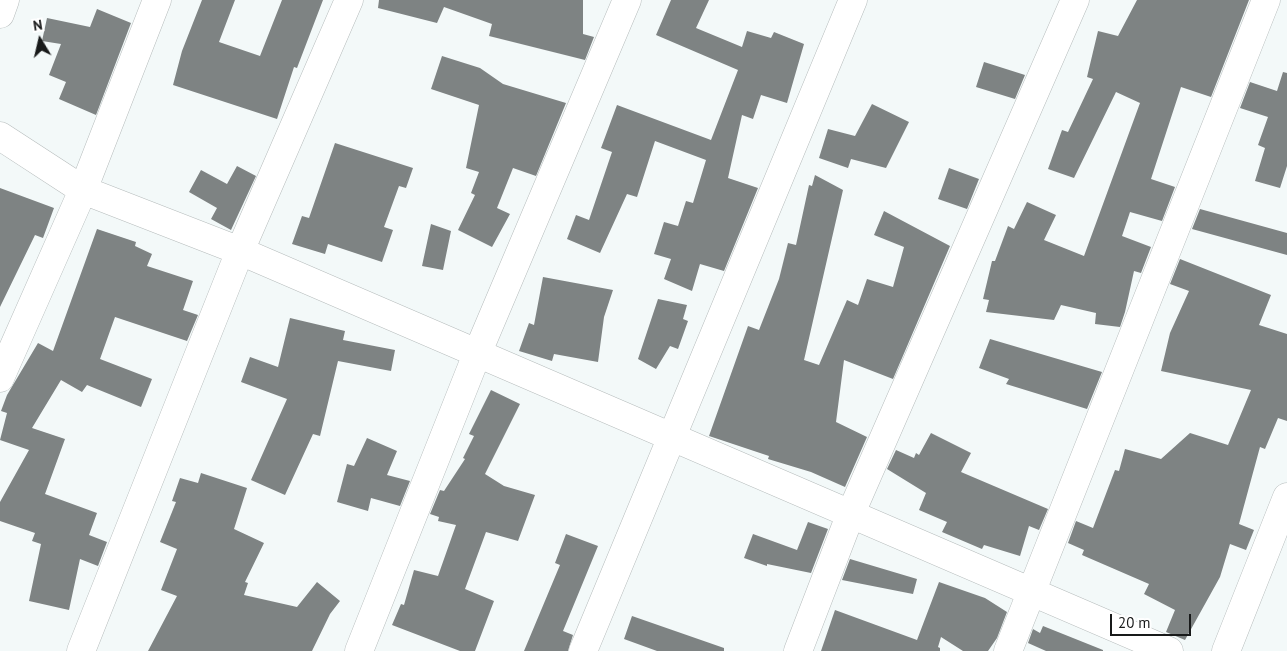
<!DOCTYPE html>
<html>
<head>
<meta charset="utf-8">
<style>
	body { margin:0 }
	#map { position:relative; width:1287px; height:651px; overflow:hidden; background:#f3f9f9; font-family:"PT Sans",sans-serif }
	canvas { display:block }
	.north { position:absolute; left:15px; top:15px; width:50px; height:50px; -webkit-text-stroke:4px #fff; paint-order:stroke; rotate:351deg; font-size:14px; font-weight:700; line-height:20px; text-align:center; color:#181a1a }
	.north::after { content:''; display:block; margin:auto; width:18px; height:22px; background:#181a1a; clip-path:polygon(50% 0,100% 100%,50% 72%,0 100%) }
	.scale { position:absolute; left:1110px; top:614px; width:81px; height:22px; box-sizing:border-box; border:2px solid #181a1a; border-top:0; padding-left:6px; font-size:15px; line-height:18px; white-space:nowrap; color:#181a1a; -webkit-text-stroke:4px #fff; paint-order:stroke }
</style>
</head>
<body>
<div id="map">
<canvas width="1287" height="651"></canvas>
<div class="north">N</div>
<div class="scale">20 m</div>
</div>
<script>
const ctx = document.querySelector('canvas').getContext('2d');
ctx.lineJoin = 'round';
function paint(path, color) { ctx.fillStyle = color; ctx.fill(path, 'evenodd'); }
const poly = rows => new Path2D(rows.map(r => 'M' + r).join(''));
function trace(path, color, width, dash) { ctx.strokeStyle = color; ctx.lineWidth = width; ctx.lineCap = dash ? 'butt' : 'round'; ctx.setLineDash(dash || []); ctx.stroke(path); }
paint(poly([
	[202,0,235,0,219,42,260,56,282,0,323,0,297,68,294,67,277,119,173,85,182,51],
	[379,0,583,0,583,34,594,37,585,60,489,36,492,24,444,7,437,23,378,8],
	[671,0,709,0,696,28,742,47,747,31,771,38,774,32,804,44,787,103,761,95,753,119,742,115,728,178,758,188,724,271,700,264,692,291,664,279,671,259,654,254,664,222,678,226,686,201,693,203,706,160,655,141,637,197,627,194,600,253,567,239,576,215,589,220,612,152,601,148,617,105,711,140,738,70,656,35],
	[1137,0,1249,0,1211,97,1181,87,1151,179,1175,187,1162,221,1130,212,1122,236,1151,247,1141,273,1134,271,1125,312,1120,327,1095,324,1096,313,1061,305,1054,320,986,312,989,300,983,299,992,261,995,261,1008,226,1014,229,1027,202,1056,215,1044,240,1084,256,1140,103,1116,92,1074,178,1048,169,1062,130,1068,132,1093,79,1087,77,1098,31,1118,36],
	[97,9,131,23,96,115,59,99,66,82,49,75,61,44,42,41,47,18,90,27],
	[442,56,480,68,503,84,566,103,536,176,513,168,497,208,510,214,492,247,458,230,475,195,471,193,479,172,466,168,479,105,431,89],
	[984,62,1025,75,1015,99,976,87],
	[1283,72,1287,73,1287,166,1280,188,1255,181,1265,148,1258,145,1268,117,1240,108,1250,82,1277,91],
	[872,104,909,122,886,168,851,159,848,168,819,158,828,129,855,136],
	[335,143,413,168,406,188,399,186,384,227,393,230,382,262,328,244,325,254,292,244,302,216,309,218],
	[237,166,256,176,231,230,211,219,217,208,189,192,201,170,227,184],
	[949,168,979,179,967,209,938,199],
	[815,175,843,190,804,360,819,365,847,300,858,305,867,279,893,287,904,247,874,235,884,211,950,246,893,379,844,360,836,422,867,437,845,487,811,472,768,459,769,456,709,436,748,326,759,330,779,279,788,243,796,245,809,185,812,186],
	[0,188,54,208,43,238,35,235,0,307],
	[1200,209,1287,233,1287,255,1192,229],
	[431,224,451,231,443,270,422,266],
	[97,229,136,242,135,246,152,254,147,266,193,281,183,310,198,315,187,341,115,317,100,359,152,379,141,407,87,385,82,392,61,380,32,428,65,439,45,494,97,513,89,535,107,542,98,566,80,559,69,610,29,601,41,544,32,541,35,533,0,521,0,502,29,450,0,440,7,413,1,411,7,395,38,343,53,351],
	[1180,259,1271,295,1259,325,1287,334,1287,421,1278,418,1265,449,1260,447,1239,524,1254,530,1246,550,1230,544,1220,577,1185,640,1166,632,1175,610,1144,594,1149,584,1082,555,1084,550,1068,543,1076,521,1093,528,1115,470,1119,471,1125,449,1161,459,1190,433,1228,445,1251,390,1161,371,1170,333,1189,291,1170,284],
	[543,277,613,290,604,317,598,362,554,354,552,361,519,351,529,323,534,325],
	[658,299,687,305,683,319,688,321,678,349,670,346,656,369,638,359],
	[290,318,345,331,343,340,395,350,391,371,338,361,320,436,313,434,285,495,251,480,287,399,241,382,250,357,278,367],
	[990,339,1102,372,1087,409,1006,384,1009,379,979,368],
	[491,390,520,404,485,474,504,486,535,495,518,541,486,532,465,589,494,601,475,651,460,651,392,625,401,604,404,605,414,570,438,576,456,525,438,521,439,517,430,514,440,490,444,491,465,459,463,458,474,436,469,434],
	[931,433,971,453,961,472,1048,509,1039,530,1029,526,1020,556,984,545,982,549,942,532,947,522,919,510,926,493,887,469,896,450,914,458,916,453,919,455],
	[367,438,397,451,387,475,410,481,400,506,371,498,368,511,337,502,347,464,354,466],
	[201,473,247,488,234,529,264,543,245,582,248,583,244,595,297,607,317,582,340,601,330,614,312,651,148,651,177,596,161,590,177,549,160,542,176,502,172,501,180,478,198,483],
	[808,522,828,529,811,573,767,564,767,566,744,558,753,534,797,550],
	[566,534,598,546,563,631,573,635,568,651,524,651,560,565,555,563],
	[850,559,917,579,913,594,842,580],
	[939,582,985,598,1007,612,997,638,988,651,963,651,941,637,938,647,940,648,940,651,821,651,835,610,917,640],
	[632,616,724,648,724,651,657,651,624,639],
	[1043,626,1103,650,1103,651,1046,651,1028,643,1033,629,1040,633]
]), '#7e8383');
const minor = poly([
	[0,14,5,0],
	[0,136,83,190,240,251,1169,651],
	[0,378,83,190,157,0],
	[81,651,240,251,349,0],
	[359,651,477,354,627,0],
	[583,651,853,0],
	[798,651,851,513,1075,0],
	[1008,651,1266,0],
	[1226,651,1287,497]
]);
trace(minor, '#b6bcbc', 29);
trace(minor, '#fff', 28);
</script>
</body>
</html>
